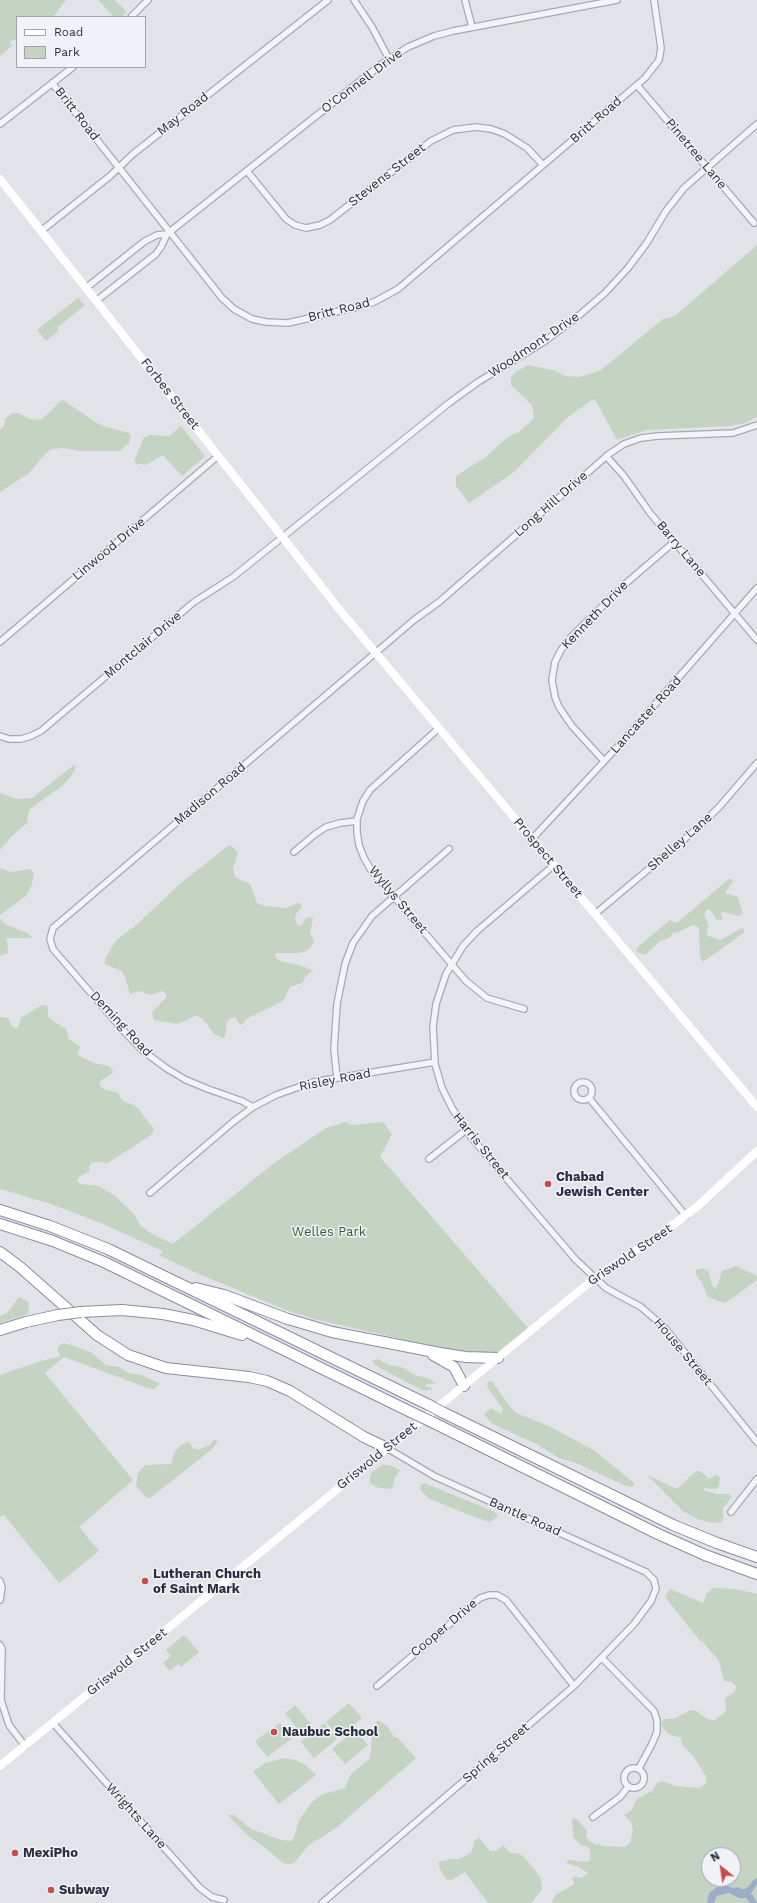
<!DOCTYPE html>
<html>
<head>
<meta charset="utf-8">
<style>
	body { margin:0 }
	#map { position:relative; width:757px; height:1903px; overflow:hidden; background:#e1e3e9; font-family:"Work Sans",sans-serif }
	canvas { display:block }
	.legend { position:absolute; left:16px; top:16px; width:130px; height:52px; box-sizing:border-box; background:#f0f2f7; border:1px solid #a0a4ae; margin:0; padding:5px 7px; list-style:none; font-size:12px; color:#292f41 }
	.legend li { display:flex; align-items:center; gap:8px; height:20px }
	.legend b { width:20px; border:1px solid #a0a4ae }
	.north { position:absolute; left:701px; top:1847px; width:40px; height:40px; box-sizing:border-box; background:#f0f2f7; border:1px solid #a0a4ae; border-radius:50%; rotate:330deg; font-size:11px; font-weight:700; line-height:16px; text-align:center; color:#292f41 }
	.north::after { content:''; display:block; margin:auto; width:14px; height:18px; background:#cc4849; clip-path:polygon(50% 0,100% 100%,50% 72%,0 100%) }
</style>
</head>
<body>
<div id="map">
<canvas width="757" height="1903"></canvas>
<ul class="legend">
<li><b style="height:5px;background:#fff"></b>Road</li>
<li><b style="height:11px;background:#c4d3c2"></b>Park</li>
</ul>
<div class="north">N</div>
</div>
<script>
const ctx = document.querySelector('canvas').getContext('2d');
ctx.lineJoin = 'round';
function paint(path, color) { ctx.fillStyle = color; ctx.fill(path, 'evenodd'); }
const poly = rows => new Path2D(rows.map(r => 'M' + r).join(''));
function trace(path, color, width, dash) { ctx.strokeStyle = color; ctx.lineWidth = width; ctx.lineCap = dash ? 'butt' : 'round'; ctx.setLineDash(dash || []); ctx.stroke(path); }
function write(font, color, halo, rows, align = 'center') {
  ctx.font = font + ' "Work Sans",sans-serif'; ctx.lineWidth = 3; ctx.setLineDash([]); ctx.textBaseline = 'middle'; ctx.strokeStyle = halo; ctx.fillStyle = color; for (const [text, x, y, turn = 0] of rows) {
    ctx.save(); ctx.translate(x, y); ctx.rotate((+turn || 0) * Math.PI / 180); ctx.textAlign = isNaN(turn) ? turn : align; if (halo) ctx.strokeText(text, 0, 0); ctx.fillText(text, 0, 0); ctx.restore();
  }
}
paint(poly([
	[0,0,66,0,53,17,17,17,17,39,9,42,12,46,0,56],
	[98,0,115,0,127,12,121,17,114,17],
	[757,245,757,417,745,423,730,426,647,430,617,440,597,403,593,399,567,418,514,472,469,503,456,486,456,476,486,457,505,439,520,431,534,418,532,405,511,385,511,378,516,372,528,365,553,370,565,376,580,377,601,370,663,319,675,316],
	[78,298,85,305,57,328,59,330,46,341,37,330],
	[63,400,100,425,129,433,131,436,129,443,120,451,79,451,64,448,51,449,44,455,29,473,0,492,0,430,4,426,5,419,13,413,18,413,30,419,40,420,48,414,59,402],
	[181,426,204,455,204,457,182,476,163,455,145,465,135,463,135,459,144,437,150,435,169,436],
	[74,765,76,767,71,776,63,785,30,809,28,813,27,823,11,837,0,850,0,793,17,799,32,798],
	[228,846,231,846,238,852,233,868,235,877,250,884,257,903,264,906,286,908,298,903,301,904,302,907,296,914,295,919,297,925,300,926,303,924,305,919,309,917,313,918,310,932,314,942,310,948,306,951,300,953,276,953,275,956,277,959,283,962,299,965,313,970,305,977,302,983,290,987,283,1001,246,1019,243,1024,240,1025,235,1017,231,1018,227,1021,225,1036,223,1038,214,1034,203,1019,198,1016,195,1016,178,1024,154,1020,152,1012,166,998,166,994,162,991,150,995,139,991,130,994,125,977,122,971,105,964,105,959,117,939,134,927,182,882],
	[0,868,11,872,31,869,34,873,32,884,26,896,0,915],
	[730,878,733,881,725,893,738,897,743,914,738,916,723,912,721,913,723,919,720,920,717,920,711,911,709,909,706,911,704,914,708,924,707,935,716,939,720,940,742,928,745,932,742,934,703,962,700,957,699,928,696,926,692,925,679,932,673,933,669,938,660,941,645,955,637,952,636,949,639,946,670,920,675,923,678,922],
	[0,919,7,925,29,934,32,938,7,938,8,953,0,956],
	[42,1005,46,1005,48,1007,48,1016,50,1019,66,1029,69,1039,81,1047,77,1053,78,1055,94,1063,109,1066,113,1071,113,1073,100,1081,100,1085,103,1089,118,1093,122,1100,137,1107,153,1128,154,1130,151,1135,108,1163,96,1162,91,1163,89,1166,90,1171,79,1177,77,1181,80,1184,99,1186,115,1196,133,1213,141,1226,152,1234,173,1244,273,1164,326,1128,346,1122,352,1125,383,1122,392,1134,380,1157,528,1328,496,1354,467,1354,314,1319,286,1310,194,1272,159,1255,163,1251,96,1221,48,1203,0,1189,0,1017,8,1018,12,1026,15,1028,18,1027,21,1018],
	[736,1266,757,1276,757,1280,734,1297,724,1303,708,1297,702,1283,696,1275,696,1270,702,1268,708,1271,712,1285,716,1289,722,1271],
	[19,1297,29,1302,28,1314,0,1323,0,1316,7,1313],
	[64,1343,91,1352,106,1365,119,1367,129,1373,141,1375,159,1383,159,1385,154,1389,148,1388,64,1357,45,1373,133,1480,79,1527,99,1551,59,1583,4,1515,0,1517,0,1375,38,1362,61,1356,57,1350,59,1346],
	[378,1359,388,1365,401,1367,415,1375,429,1379,437,1384,427,1384,425,1386,432,1388,432,1390,422,1390,376,1366,372,1361],
	[489,1381,492,1381,511,1408,516,1413,549,1426,595,1451,633,1482,634,1486,631,1487,626,1486,576,1463,559,1458,538,1445,491,1423,484,1414,491,1408,501,1414,503,1409,489,1390,487,1385],
	[214,1439,218,1442,211,1450,150,1498,147,1498,136,1486,138,1473,145,1465,170,1464,172,1462,174,1453,181,1445,189,1442,194,1449,200,1449,211,1444],
	[382,1465,389,1465,400,1470,395,1477,392,1489,379,1488,370,1483,370,1476,372,1472],
	[696,1471,700,1471,709,1479,716,1475,720,1477,719,1486,716,1489,705,1488,703,1490,717,1494,729,1494,732,1497,723,1508,723,1519,722,1522,714,1523,700,1520,684,1512,647,1475,677,1489],
	[424,1483,495,1512,498,1516,490,1522,469,1515,428,1498,420,1489,421,1485],
	[714,1588,735,1589,757,1594,757,1903,552,1903,553,1898,557,1894,573,1885,574,1882,572,1879,575,1876,581,1878,588,1873,579,1867,566,1863,568,1860,586,1862,590,1860,590,1851,588,1847,581,1845,573,1837,572,1818,577,1819,587,1831,586,1837,591,1842,597,1845,600,1843,601,1846,625,1847,630,1843,633,1830,631,1822,624,1815,631,1811,637,1799,652,1791,657,1783,662,1781,676,1786,699,1788,706,1783,706,1776,693,1756,682,1745,681,1738,669,1734,662,1727,661,1723,665,1719,673,1719,691,1710,696,1711,707,1719,715,1720,726,1711,725,1699,735,1691,736,1686,732,1682,724,1681,719,1661,702,1641,700,1641,665,1597,670,1589,703,1603,707,1593],
	[709,1855,733,1855,733,1879,709,1879],
	[184,1635,199,1652,181,1667,178,1664,170,1671,163,1663,171,1656,166,1650],
	[349,1703,362,1718,339,1737,326,1722],
	[295,1705,311,1724,300,1732,285,1713],
	[377,1721,381,1722,388,1727,394,1737,397,1737,416,1758,336,1828,309,1845,294,1863,287,1864,283,1863,263,1846,248,1836,228,1815,234,1815,251,1829,281,1840,291,1841,294,1837,299,1820,313,1801,323,1794,345,1788,351,1774,369,1759,371,1752,372,1730],
	[280,1723,291,1739,267,1757,255,1741],
	[324,1723,337,1739,314,1758,301,1742],
	[355,1730,368,1745,345,1764,332,1749],
	[285,1758,295,1760,304,1764,316,1775,279,1804,253,1772,265,1763],
	[479,1838,490,1851,497,1851,503,1845,510,1853,517,1853,523,1856,535,1870,540,1877,542,1888,541,1891,531,1903,488,1903,465,1872,451,1880,446,1879,440,1869,438,1862,452,1859,459,1859,471,1853,475,1840]
]), '#c4d3c2');
paint(poly([
	[757,1878,757,1884,750,1895,752,1894,757,1903,750,1903,746,1898,739,1898,729,1893,717,1896,714,1903,707,1903,709,1893,717,1887,722,1887,725,1885,732,1888,739,1887,741,1889,745,1889,751,1884,752,1881]
]), '#9cacc9');
const minor = poly([
	[354,0,372,27,389,59],
	[465,0,472,27],
	[131,17,148,0],
	[52,83,222,298,234,309,252,319,266,322,288,323,357,307,374,302,398,289,645,78,659,60,661,48,654,0],
	[637,85,754,223],
	[0,124,73,67],
	[247,171,286,219,295,225,306,228,320,225,330,220,431,141,453,130,476,127,491,129,505,134,527,148,543,165],
	[41,231,110,176,133,154,328,0],
	[86,288,145,241,157,235,167,234,383,63,408,47,434,36,453,31,617,0],
	[96,301,156,254,161,247,167,234],
	[606,456,624,476,650,513,757,640],
	[0,642,218,456],
	[439,728,370,790,363,801,357,819,357,832,359,845,364,858,371,870,466,981,487,998,524,1009],
	[0,736,9,739,21,739,31,736,41,731,194,602,233,577,449,403,478,382,542,343,576,318,605,293,628,268,646,244,666,211,684,188,757,124],
	[604,761,572,726,559,707,555,697,552,680,555,662,561,650,569,639,624,585,674,542],
	[532,839,623,741,757,588],
	[294,852,314,835,326,827,340,823,357,821],
	[554,865,477,931,463,946,446,974,436,1004,433,1027,435,1064,442,1088,452,1108,471,1137,576,1260,606,1288,641,1307,664,1327,757,1442],
	[595,914,699,827,720,806,757,763],
	[337,1078,334,1049,337,1004,345,964,353,943,372,916,449,849],
	'574 1091a9 9 0 1 1 18 0a9 9 0 1 1-18 0Z',
	[589,1098,686,1216],
	[253,1107,242,1101,208,1089,186,1080,166,1068,142,1050,121,1028,53,949,50,939,53,928,414,620,439,602,609,454,624,444,641,438,658,436,733,433,757,425],
	[429,1159,466,1130],
	[150,1193,233,1122,253,1107,276,1095,313,1082,435,1062],
	[731,1512,757,1479],
	[0,1581,2,1588,0,1600],
	[0,1645,2,1649,1,1700,9,1725,25,1746],
	[602,1658,654,1711,657,1720,657,1732,652,1744,639,1768],
	[377,1686,480,1598,489,1595,497,1595,506,1600,574,1686],
	[53,1723,200,1888,212,1897,224,1900],
	'624 1778a10 10 0 1 1 20 0a10 10 0 1 1-20 0Z',
	[593,1817,620,1797,628,1787],
	[322,1903,574,1686,634,1624,651,1601,656,1589,654,1580,646,1572,434,1476,387,1448]
]);
const motorway = poly([
	[0,1210,50,1226,108,1249,429,1405],
	[0,1224,53,1241,104,1262,417,1415],
	[0,1252,20,1267,97,1335,128,1355,166,1368,249,1377,267,1381,290,1391,364,1437,387,1448],
	[196,1288,224,1295,288,1319,332,1332,440,1353,466,1357,498,1358],
	[81,1312,122,1310,163,1314,193,1320,242,1335],
	[0,1330,26,1322,58,1315],
	[433,1355,454,1367,464,1386],
	[442,1412,673,1525,717,1543,757,1557],
	[430,1421,658,1534,705,1555,757,1574]
]);
trace(minor, '#a6a9b3', 8);
trace(motorway, '#888ea0', 12);
trace(minor, '#f3f4f8', 5.5);
trace(poly([
	[0,179,339,609,757,1107],
	[0,1766,595,1278,665,1231,698,1206,757,1151]
]), '#fff', 8);
trace(motorway, '#fff', 10);
const motorwayBridge = poly([
	[58,1315,81,1312],
	[429,1405,442,1412],
	[417,1415,430,1421]
]);
trace(motorwayBridge, '#888ea0', 12, []);
trace(motorwayBridge, '#fff', 10);
for (const [x, y, r, color] of [
	[548,1184,4,"#cc4849"],
	[145,1581,4,"#cc4849"],
	[274,1732,4,"#cc4849"],
	[15,1853,4,"#cc4849"],
	[51,1890,4,"#cc4849"]
]) { const dot = new Path2D(); dot.arc(x, y, r, 0, 2 * Math.PI); ctx.fillStyle = color; ctx.fill(dot); trace(dot, '#f0f2f7', 1.5); }
write('13px', '#292f41', '#f0f2f7', [
	["O'Connell Drive",362,81,-37],
	["Britt Road",77,114,52],
	["May Road",183,114,-38],
	["Britt Road",596,120,-41],
	["Pinetree Lane",696,154,50],
	["Stevens Street",387,175,-38],
	["Britt Road",339,310,-14],
	["Woodmont Drive",534,345,-34],
	["Forbes Street",170,394,52],
	["Long Hill Drive",551,504,-41],
	["Linwood Drive",109,549,-40],
	["Barry Lane",681,549,50],
	["Kenneth Drive",595,615,-46],
	["Montclair Drive",143,645,-40],
	["Lancaster Road",646,715,-48],
	["Madison Road",210,794,-40],
	["Shelley Lane",680,842,-41],
	["Prospect Street",548,858,50],
	["Wyllys Street",398,900,50],
	["Deming Road",121,1024,47],
	["Risley Road",335,1080,-11],
	["Harris Street",481,1146,51],
	["Griswold Street",630,1255,-34],
	["House Street",683,1352,50],
	["Griswold Street",377,1456,-39],
	["Bantle Road",525,1517,24],
	["Cooper Drive",444,1628,-40],
	["Griswold Street",127,1662,-39],
	["Spring Street",496,1753,-41],
	["Wrights Lane",136,1816,48]
]);
write('bold 13px', '#292f41', '#f0f2f7', [
	["Chabad",556,1177],
	["Jewish Center",556,1192],
	["Lutheran Church",153,1574],
	["of Saint Mark",153,1589],
	["Naubuc School",282,1732],
	["MexiPho",23,1853],
	["Subway",59,1890]
], 'left');
write('13px', '#395c37', '#f0f2f7', [
	["Welles Park",329,1232]
]);
</script>
</body>
</html>
